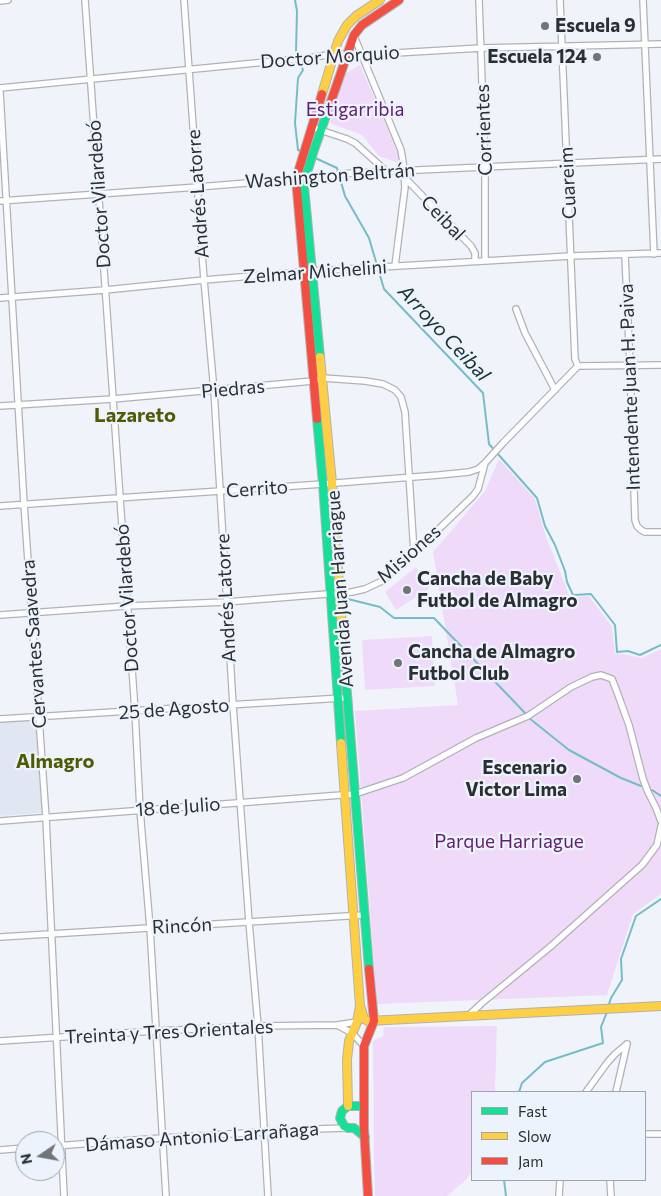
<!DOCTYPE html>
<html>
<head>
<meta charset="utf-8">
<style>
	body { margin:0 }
	#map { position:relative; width:661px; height:1196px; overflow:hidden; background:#f0f4fa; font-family:Commissioner,sans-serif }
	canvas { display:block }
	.legend { position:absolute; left:471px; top:1091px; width:175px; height:90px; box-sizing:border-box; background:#edf3fd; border:1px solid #a0a5ac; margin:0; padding:6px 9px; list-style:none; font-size:15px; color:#2c2f32 }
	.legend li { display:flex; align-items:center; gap:10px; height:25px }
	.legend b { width:25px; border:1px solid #a0a5ac }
	.north { position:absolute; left:15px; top:1131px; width:50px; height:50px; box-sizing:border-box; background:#edf3fd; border:1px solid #a0a5ac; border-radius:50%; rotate:258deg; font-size:14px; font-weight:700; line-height:20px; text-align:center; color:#2c2f32 }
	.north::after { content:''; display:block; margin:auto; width:18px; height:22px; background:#717478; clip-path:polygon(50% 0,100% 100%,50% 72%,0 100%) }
</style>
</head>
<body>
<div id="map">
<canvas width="661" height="1196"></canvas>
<ul class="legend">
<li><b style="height:6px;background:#16e098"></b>Fast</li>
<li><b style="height:6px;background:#ffcf43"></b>Slow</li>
<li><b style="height:6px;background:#f24e42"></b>Jam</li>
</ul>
<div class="north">N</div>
</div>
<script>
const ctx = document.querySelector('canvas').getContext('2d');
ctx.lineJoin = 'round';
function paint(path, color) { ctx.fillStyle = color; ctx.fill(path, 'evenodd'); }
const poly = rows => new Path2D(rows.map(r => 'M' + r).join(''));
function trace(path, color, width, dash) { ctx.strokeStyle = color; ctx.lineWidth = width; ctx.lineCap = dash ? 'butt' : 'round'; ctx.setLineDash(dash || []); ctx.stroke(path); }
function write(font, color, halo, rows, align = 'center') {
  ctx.font = font + ' Commissioner,sans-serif'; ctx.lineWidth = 4.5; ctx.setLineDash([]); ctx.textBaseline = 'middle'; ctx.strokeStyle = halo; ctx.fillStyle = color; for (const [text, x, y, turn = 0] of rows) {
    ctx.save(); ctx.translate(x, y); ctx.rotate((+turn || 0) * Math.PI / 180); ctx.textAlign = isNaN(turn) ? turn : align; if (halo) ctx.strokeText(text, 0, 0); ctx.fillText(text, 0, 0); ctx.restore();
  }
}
paint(poly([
	[35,719,42,813,0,816,0,722]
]), '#e0e7f3');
paint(poly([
	[360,65,398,153,398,163,379,156,362,135,330,123,343,75],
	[499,459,535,499,545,534,570,597,589,596,612,627,615,653,628,655,642,658,661,649,661,894,633,914,607,995,377,1004,355,711,458,705,433,552,485,491],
	[416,567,430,588,396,610,385,592],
	[432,636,435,686,365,690,362,640],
	[497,1026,495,1092,472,1092,472,1171,466,1180,447,1196,375,1196,374,1163,373,1041,383,1036,384,1027]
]), '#efdbf9');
trace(poly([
	[295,0,297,11,296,51,303,70,298,78,295,123,298,150,302,152],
	[313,157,337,168,345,196,369,238,384,289,483,393,489,444,537,498,545,526,555,545,565,571,567,582,573,595,591,594,615,625,617,652,628,651,640,655,661,645],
	[348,599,380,607,394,618,434,618,526,714],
	[529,718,569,750,621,778,641,786],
	[652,790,661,796],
	[608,1007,611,998,622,980,621,959,636,916,661,899],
	[519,1092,522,1083,545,1062,603,1043,601,1027,607,1012],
	[504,1180,506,1196]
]), '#75bdc6', 2);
const street = poly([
	[85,0,135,711,140,810,150,928,166,1196],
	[184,0,204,280,214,391,233,705,249,922,258,1026,268,1196],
	[479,0,485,166,485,261],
	[560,0,575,359,578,366],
	[643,0,654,254],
	[0,1,8,0],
	[354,36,401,150,403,162,405,187,395,266],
	[0,88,307,58,335,54,361,55,481,48,661,44],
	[0,92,24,504,46,818,64,1196],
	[311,127,347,139,355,143,386,171],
	[405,178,471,246,475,253,475,261],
	[0,201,198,187,296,179,305,179,352,173,661,159],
	[625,255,630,366,635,520,637,526,641,530,645,532,661,532],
	[0,298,105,290,204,280,312,271,571,256,661,253],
	[516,309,525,333,555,390],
	[0,406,113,399,313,381,323,378,365,381,383,384,395,390,401,397,405,412,414,553],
	[0,506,323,484,439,475,469,472,478,469,485,463,503,443,578,366,661,365],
	[0,615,127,606,226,602,340,593,352,592,365,589,382,581,414,553,473,496,478,489,485,463],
	[0,719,342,698],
	[0,821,355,794,403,778,476,738,528,716,571,687,592,677,601,675,612,679,617,692,629,725,643,779,648,792,656,808,661,821],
	[0,937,364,915],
	[469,1015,482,1003,550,947,642,865,657,845,661,826],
	[339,1026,352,1033,364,1046],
	[0,1041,156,1031,258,1026,337,1025,357,1022],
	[586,1092,607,1063,615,1054,627,1044],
	[616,1092,627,1044],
	[645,1134,661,1134],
	[55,1146,162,1138,315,1129,347,1128],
	[0,1150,25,1148],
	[610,1180,611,1196],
	[559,1196,560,1180]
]);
const fast = poly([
	[320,357,304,186,305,179,314,150,328,110],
	[317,419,323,484,341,743],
	[344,656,369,969],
	[364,1106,348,1106,342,1111,340,1118,344,1126,348,1128,354,1128,365,1137]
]);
const slow = poly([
	[322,94,338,41,347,25,356,16,380,0],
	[320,357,332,483,344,656],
	[341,743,360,1006,357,1022,349,1041,347,1060,348,1106],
	[361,1008,364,1019,368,1021,661,1006]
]);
const jam = poly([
	[328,110,354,35,362,25,399,0],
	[317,419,296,179,322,94],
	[368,1196,364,1128,364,1046,374,1021,369,969]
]);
trace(street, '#b0b2b6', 8);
trace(fast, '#b0b2b6', 10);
trace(slow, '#b0b2b6', 10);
trace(jam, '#b0b2b6', 10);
trace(street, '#fdfdfe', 5.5);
trace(fast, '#16e098', 8);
trace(slow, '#ffcf43', 8);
trace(jam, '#f24e42', 8);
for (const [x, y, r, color] of [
	[545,26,5,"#717478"],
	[597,57,5,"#717478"],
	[407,590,5,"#717478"],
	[398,663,5,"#717478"],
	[577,779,5,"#717478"]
]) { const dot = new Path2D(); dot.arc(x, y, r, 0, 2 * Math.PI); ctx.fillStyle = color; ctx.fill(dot); trace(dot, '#edf3fd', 2); }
write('bold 19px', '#2c2f32', '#edf3fd', [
	["Escuela 9",555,26],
	["Escuela 124",587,57,"right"],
	["Cancha de Baby",417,579],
	["Futbol de Almagro",417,601],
	["Cancha de Almagro",408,652],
	["Futbol Club",408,674],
	["Escenario",567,768,"right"],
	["Victor Lima",567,790,"right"]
], 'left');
write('19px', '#2c2f32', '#edf3fd', [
	["Doctor Morquio",330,57,-4],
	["Corrientes",484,130,-92],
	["Washington Beltrán",330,176,-4],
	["Cuareim",568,183,-93],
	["Doctor Vilardebó",99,194,-94],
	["Andrés Latorre",198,194,-94],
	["Ceibal",443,218,46],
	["Zelmar Michelini",315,272,-4],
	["Intendente Juan H. Paiva",630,387,-92],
	["Piedras",233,389,-5],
	["Cerrito",257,489,-4],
	["Misiones",409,554,-41],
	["Avenida Juan Harriague",340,589,-94],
	["Doctor Vilardebó",127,598,-94],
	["Andrés Latorre",226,598,-93],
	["Cervantes Saavedra",34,644,-94],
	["25 de Agosto",174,709,-4],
	["18 de Julio",178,807,-4],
	["Rincón",182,926,-3],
	["Treinta y Tres Orientales",169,1032,-3],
	["Dámaso Antonio Larrañaga",202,1137,-4]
]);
write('19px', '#611d72', '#edf3fd', [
	["Estigarribia",355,110],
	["Parque Harriague",509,842]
]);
write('italic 20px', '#1a3133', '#edf3fd', [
	["Arroyo Ceibal",444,333,47]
]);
write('bold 20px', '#515a03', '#edf3fd', [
	["Lazareto",135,415],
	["Almagro",55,761]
]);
</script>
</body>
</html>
